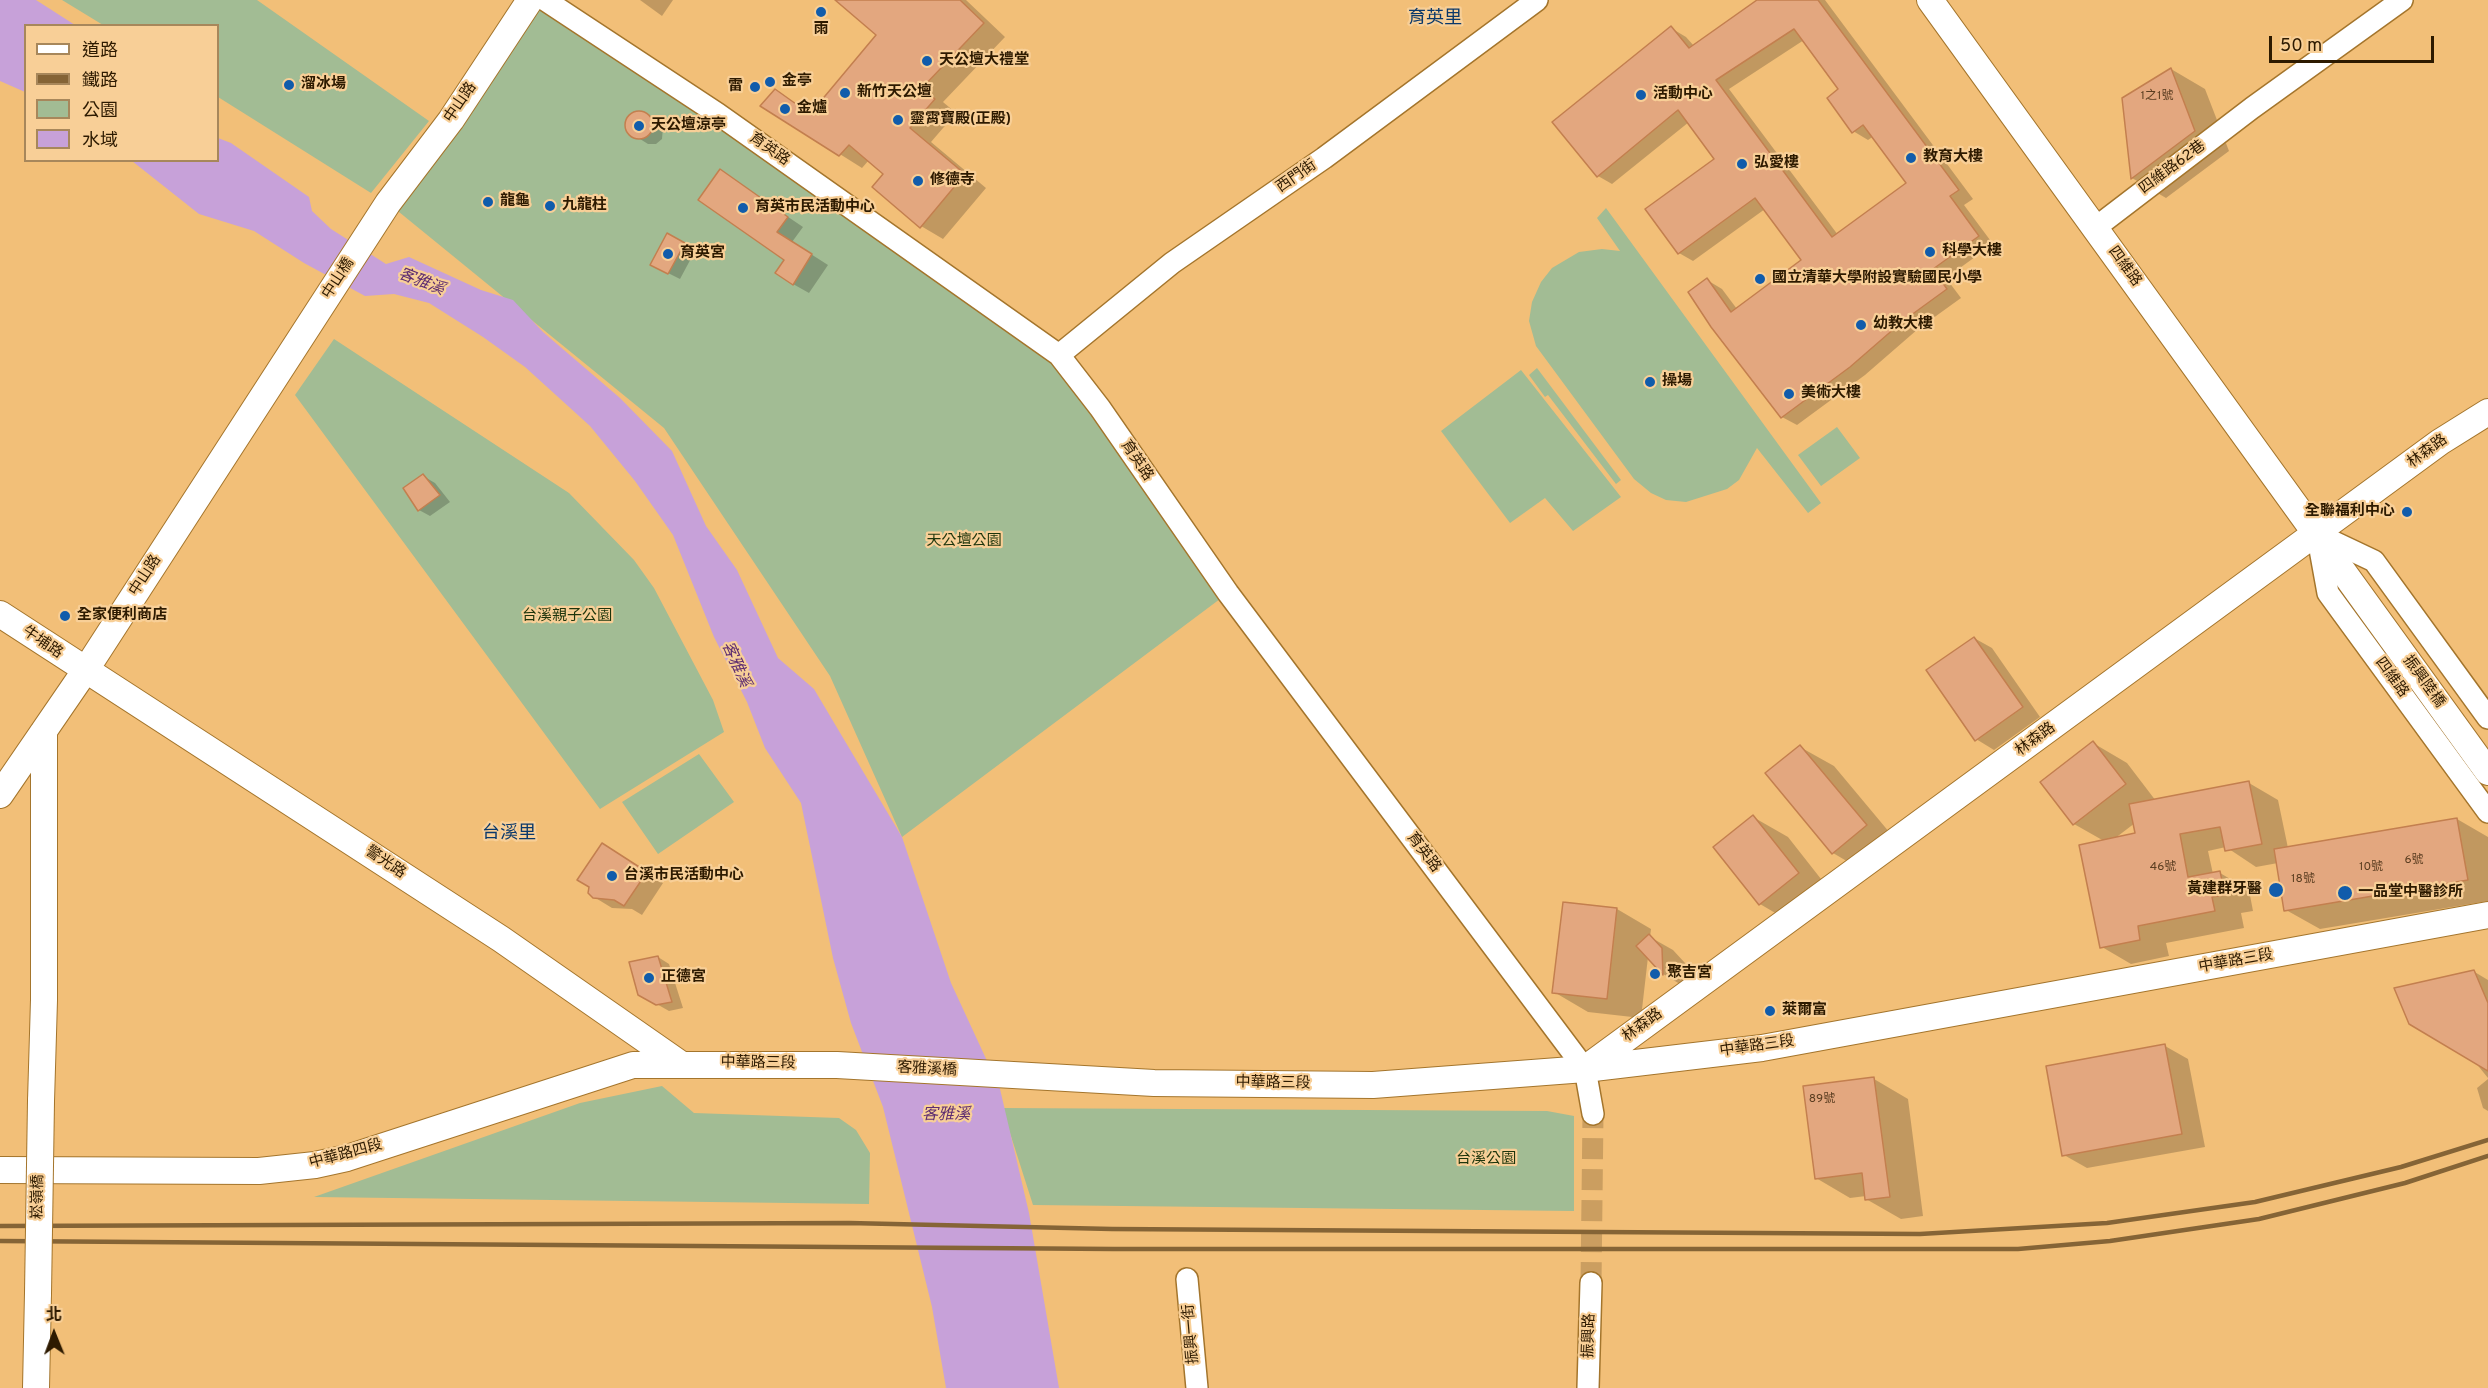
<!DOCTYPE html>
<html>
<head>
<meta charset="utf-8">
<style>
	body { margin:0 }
	#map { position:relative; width:2488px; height:1388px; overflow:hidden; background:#f2bf78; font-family:Overpass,"Noto Sans TC",sans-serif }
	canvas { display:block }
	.legend { position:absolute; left:24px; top:24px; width:195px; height:138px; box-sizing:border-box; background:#f8cf97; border:2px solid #a7875b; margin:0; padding:8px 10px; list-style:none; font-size:18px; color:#2d1a00 }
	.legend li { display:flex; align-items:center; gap:12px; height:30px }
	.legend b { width:30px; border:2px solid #a7875b }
	.north { position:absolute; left:24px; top:1304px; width:60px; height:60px; -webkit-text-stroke:4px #f8cf97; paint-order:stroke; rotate:359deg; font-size:16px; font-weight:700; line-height:24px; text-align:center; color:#2d1a00 }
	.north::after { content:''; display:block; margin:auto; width:21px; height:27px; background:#2d1a00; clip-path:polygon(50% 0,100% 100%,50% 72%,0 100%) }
	.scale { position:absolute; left:2269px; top:36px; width:165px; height:27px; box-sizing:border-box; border:3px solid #2d1a00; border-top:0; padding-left:8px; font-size:18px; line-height:21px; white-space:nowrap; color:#2d1a00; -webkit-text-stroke:4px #f8cf97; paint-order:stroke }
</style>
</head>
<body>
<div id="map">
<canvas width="2488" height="1388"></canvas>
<ul class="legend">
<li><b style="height:8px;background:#fff"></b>道路</li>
<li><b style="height:8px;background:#856436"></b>鐵路</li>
<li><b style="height:16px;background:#a2bc94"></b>公園</li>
<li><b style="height:16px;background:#c7a1d9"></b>水域</li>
</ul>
<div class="north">北</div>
<div class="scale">50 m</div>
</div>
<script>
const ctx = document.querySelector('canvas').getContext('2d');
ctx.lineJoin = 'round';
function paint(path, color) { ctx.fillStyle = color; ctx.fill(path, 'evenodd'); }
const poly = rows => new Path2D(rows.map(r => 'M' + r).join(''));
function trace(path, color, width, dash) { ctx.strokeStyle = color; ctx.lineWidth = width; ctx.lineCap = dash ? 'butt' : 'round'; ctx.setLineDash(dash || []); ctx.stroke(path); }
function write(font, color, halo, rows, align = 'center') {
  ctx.font = font + ' Overpass,"Noto Sans TC",sans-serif'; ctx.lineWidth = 4.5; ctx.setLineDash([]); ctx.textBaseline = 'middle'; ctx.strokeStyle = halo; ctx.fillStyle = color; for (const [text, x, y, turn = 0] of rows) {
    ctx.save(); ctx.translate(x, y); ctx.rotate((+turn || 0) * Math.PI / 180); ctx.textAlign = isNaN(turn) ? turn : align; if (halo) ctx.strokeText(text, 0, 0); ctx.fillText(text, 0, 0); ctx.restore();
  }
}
paint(poly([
	[62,0,257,0,429,121,371,193,218,97,218,26,103,25],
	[530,0,1059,355,1228,593,902,837,830,676,664,428,388,203],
	[1606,208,1821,503,1808,513,1757,448,1739,480,1727,489,1686,502,1666,500,1651,493,1634,479,1536,346,1529,321,1532,302,1541,282,1552,268,1579,252,1602,249,1620,251,1597,218],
	[334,339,569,493,634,560,654,588,713,700,724,732,600,809,295,395],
	[1537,368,1621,480,1616,484,1548,395,1545,397,1529,375],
	[1521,370,1621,497,1573,531,1545,498,1510,523,1441,431],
	[1837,427,1860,458,1821,486,1798,455],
	[699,754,734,802,658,854,622,802],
	[662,1086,694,1113,839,1118,856,1130,870,1153,869,1204,314,1197,580,1103],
	[1002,1108,1547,1111,1574,1116,1574,1211,1033,1205]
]), '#a2bc94');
paint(poly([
	[0,0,36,0,75,25,26,26,25,92,0,81],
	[218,138,231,143,309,197,312,211,331,229,386,264,409,257,481,290,513,300,543,332,620,398,672,451,706,526,737,570,778,658,814,689,902,837,951,983,1000,1089,1029,1213,1059,1388,946,1388,932,1307,883,1107,851,1023,833,958,801,803,765,748,747,702,714,637,673,535,635,481,590,426,525,367,483,337,429,303,394,294,365,296,304,263,254,231,199,214,132,161,218,160]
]), '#c7a1d9');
paint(poly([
	[640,0,673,0,662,16],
	[839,0,966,0,1005,37,943,102,956,113,931,142,986,188,943,239,921,226,885,174,869,160,862,168,762,105,775,91,812,114,878,35],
	[1760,0,1825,0,1973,199,1964,205,1993,244,1946,278,1961,298,1918,329,1865,375,1797,425,1782,417,1707,280,1722,289,1737,309,1803,261,1765,209,1693,261,1679,253,1716,159,1689,122,1612,184,1598,176,1671,28,1686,37,1694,46],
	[1804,40,1841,90,1853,131,1868,140,1874,136,1908,183,1838,235,1729,89],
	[2171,69,2205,89,2229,151,2166,198,2132,178],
	[633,115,645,115,657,121,663,127,662,139,656,144,648,144,629,132,628,121],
	[720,171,803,227,792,242,828,265,809,293,793,284,786,259],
	[668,236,695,251,680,279,664,271],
	[423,476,435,483,450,502,430,516,419,510],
	[1974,638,1992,648,2040,717,1994,750,1976,739],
	[2093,743,2127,763,2156,801,2249,783,2278,800,2288,848,2457,819,2488,837,2488,901,2320,929,2286,910,2278,863,2256,867,2226,847,2208,851,2213,874,2220,873,2249,890,2253,911,2241,913,2244,928,2166,943,2169,956,2131,964,2102,947,2104,841,2074,824],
	[2135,823,2137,834,2114,839],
	[1800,747,1834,766,1900,845,1867,873,1833,853],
	[1753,817,1788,837,1832,893,1794,924,1760,904],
	[620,855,663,883,642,915,632,909,612,908,594,897],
	[1617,909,1651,929,1650,937,1673,950,1685,963,1685,987,1663,974,1648,957,1641,1018,1588,1012,1554,992],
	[658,957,669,964,683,1008,669,1011,639,994],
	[2473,971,2488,980,2488,1078,2475,1062],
	[2165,1046,2188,1059,2205,1147,2087,1168,2064,1155],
	[1874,1079,1908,1099,1923,1216,1901,1219,1866,1199,1866,1196,1850,1198,1816,1178],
	[2488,1079,2488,1111,2483,1108,2477,1088]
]), '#0003');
const building = poly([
	[835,0,960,0,984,23,922,88,935,99,910,128,965,174,920,228,872,187,883,174,849,145,839,156,760,106,775,89,810,114,876,35,835,0],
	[1757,0,1818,0,1959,190,1950,196,1979,236,1933,269,1947,289,1903,321,1850,367,1781,418,1711,327,1688,292,1707,278,1731,312,1801,260,1755,198,1678,254,1645,209,1714,159,1678,110,1597,177,1552,122,1671,26,1689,48,1757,0],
	[1794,29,1838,89,1827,98,1852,133,1863,125,1906,183,1832,237,1716,80,1794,29],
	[2171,68,2195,131,2131,179,2122,98,2171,68],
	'625 125a14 14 0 1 1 28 0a14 14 0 1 1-28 0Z',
	[720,169,788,217,777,232,812,254,793,285,775,273,784,260,698,200,720,169],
	[667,233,685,243,668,274,650,265,667,233],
	[423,474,440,495,418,511,403,488,423,474],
	[1974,637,2023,707,1975,741,1926,670,1974,637],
	[2093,741,2126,784,2073,825,2040,782,2093,741],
	[1800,745,1867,825,1832,854,1765,773,1800,745],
	[2249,781,2262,844,2225,851,2220,827,2180,834,2188,877,2220,871,2225,895,2212,897,2215,911,2138,926,2140,940,2100,948,2079,845,2135,833,2129,804,2249,781],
	[1753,815,1799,873,1759,905,1713,847,1753,815],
	[2457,818,2468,880,2284,911,2274,849,2457,818],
	[602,843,647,872,624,906,614,900,593,898,588,893,589,887,577,880,602,843],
	[1563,902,1617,908,1607,999,1552,993,1563,902],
	[1649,934,1662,948,1663,975,1636,946,1649,934],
	[658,956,672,1002,656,1005,638,995,629,962,658,956],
	[2474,970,2488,1003,2488,1071,2409,1024,2394,988,2474,970],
	[2165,1044,2182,1134,2062,1156,2046,1066,2165,1044],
	[1874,1077,1890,1197,1865,1200,1862,1173,1815,1179,1803,1086,1874,1077]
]);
paint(building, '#e3a77f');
trace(building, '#c37f4f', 1.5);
trace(poly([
	[1591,1283,1593,1114]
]), '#cb9e60', 21, [21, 10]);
const minor = poly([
	[545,0,718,114,1059,355,1100,408,1228,593,1585,1069,1593,1114],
	[2095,228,2252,108,2402,0],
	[1059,355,1172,263,1324,158,1537,0],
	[2317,534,2374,561,2488,718],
	[2318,538,2328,593,2488,812],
	[1187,1279,1197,1388],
	[1588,1388,1591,1283]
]);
const tertiary = poly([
	[1930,0,2488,772],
	[0,614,501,939,679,1063],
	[0,795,85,671,388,203,451,120,530,0],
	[1586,1068,2440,442,2488,412],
	[41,1101,44,1000,44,731],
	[0,1170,259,1171,315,1165,347,1158,633,1065,837,1065,1154,1083,1373,1085,1585,1069,1762,1048,2488,915],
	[36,1388,38,1293]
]);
trace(minor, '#a4752c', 24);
trace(tertiary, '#a4752c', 28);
trace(minor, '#fff', 21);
trace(tertiary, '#fff', 26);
trace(poly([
	[0,1226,849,1223,1112,1229,1920,1234,2107,1223,2255,1202,2401,1167,2488,1140],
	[0,1241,1114,1249,2018,1249,2110,1241,2259,1219,2405,1183,2488,1156]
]), '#856436', 4.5);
const tertiaryBridge = poly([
	[38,1293,41,1101]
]);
trace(tertiaryBridge, '#a4752c', 28, []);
trace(tertiaryBridge, '#fff', 26);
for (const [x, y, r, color] of [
	[821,12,6,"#115cab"],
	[927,61,6,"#115cab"],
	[770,82,6,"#115cab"],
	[289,85,6,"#115cab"],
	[755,87,6,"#115cab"],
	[845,93,6,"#115cab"],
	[1641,95,6,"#115cab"],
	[785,109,6,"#115cab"],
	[898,120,6,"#115cab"],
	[639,126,6,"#115cab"],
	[1911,158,6,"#115cab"],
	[1742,164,6,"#115cab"],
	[918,181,6,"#115cab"],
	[488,202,6,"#115cab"],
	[550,206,6,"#115cab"],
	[743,208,6,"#115cab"],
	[1930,252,6,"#115cab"],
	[668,254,6,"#115cab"],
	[1760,279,6,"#115cab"],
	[1861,325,6,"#115cab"],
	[1650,382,6,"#115cab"],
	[1789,394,6,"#115cab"],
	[2407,512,6,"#115cab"],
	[65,616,6,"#115cab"],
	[612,876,6,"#115cab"],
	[2276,890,8,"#115cab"],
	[2345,893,8,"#115cab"],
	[1655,974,6,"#115cab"],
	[649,978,6,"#115cab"],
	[1770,1011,6,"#115cab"]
]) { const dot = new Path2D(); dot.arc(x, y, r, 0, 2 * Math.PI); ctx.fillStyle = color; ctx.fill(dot); trace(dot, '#f8cf97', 2); }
write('12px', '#5a3d20', null, [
	["1之1號",2157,97],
	["6號",2414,861],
	["46號",2163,868],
	["10號",2371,868],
	["18號",2303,880],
	["89號",1822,1100]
]);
write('bold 15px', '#2d1a00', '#f8cf97', [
	["雨",821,30,"center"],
	["天公壇大禮堂",939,61],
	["金亭",782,82],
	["溜冰場",301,85],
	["雷",743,87,"right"],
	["新竹天公壇",857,93],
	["活動中心",1653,95],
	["金爐",797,109],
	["靈霄寶殿(正殿)",910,120],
	["天公壇涼亭",651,126],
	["教育大樓",1923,158],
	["弘愛樓",1754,164],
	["修德寺",930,181],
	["龍龜",500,202],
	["九龍柱",562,206],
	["育英市民活動中心",755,208],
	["科學大樓",1942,252],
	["育英宮",680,254],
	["國立清華大學附設實驗國民小學",1772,279],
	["幼教大樓",1873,325],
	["操場",1662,382],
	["美術大樓",1801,394],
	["全聯福利中心",2395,512,"right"],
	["全家便利商店",77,616],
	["台溪市民活動中心",624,876],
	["黃建群牙醫",2262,890,"right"],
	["一品堂中醫診所",2358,893],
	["聚吉宮",1667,974],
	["正德宮",661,978],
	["萊爾富",1782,1011]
], 'left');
write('15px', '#2d1a00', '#f8cf97', [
	["中山路",461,103,-56],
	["育英路",769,150,35],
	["四維路62巷",2173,168,-37],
	["西門街",1297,177,-35],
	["四維路",2124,267,54],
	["中山橋",339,279,-57],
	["林森路",2428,452,-36],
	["育英路",1136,461,56],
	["中山路",146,576,-57],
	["牛埔路",42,643,34],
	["四維路",2391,678,54],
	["振興陸橋",2423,682,54],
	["林森路",2036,740,-36],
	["育英路",1423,853,53],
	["警光路",385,863,34],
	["中華路三段",2236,962,-10],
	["林森路",1643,1026,-36],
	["中華路三段",1757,1047,-8],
	["中華路三段",758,1064,1],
	["客雅溪橋",927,1070,3],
	["中華路三段",1273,1084,1],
	["中華路四段",346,1155,-15],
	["崧嶺橋",39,1197,-89],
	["振興一街",1192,1334,-95],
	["振興路",1590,1336,-88]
]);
write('15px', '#1d350c', '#f8cf97', [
	["天公壇公園",964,542],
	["台溪親子公園",567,617],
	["台溪公園",1486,1160]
]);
write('italic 16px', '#5d2d71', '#f8cf97', [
	["客雅溪",421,283,21],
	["客雅溪",735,665,66],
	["客雅溪",946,1116]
]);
write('18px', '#0a386a', '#f8cf97', [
	["育英里",1435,19],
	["台溪里",509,834]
]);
</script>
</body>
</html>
